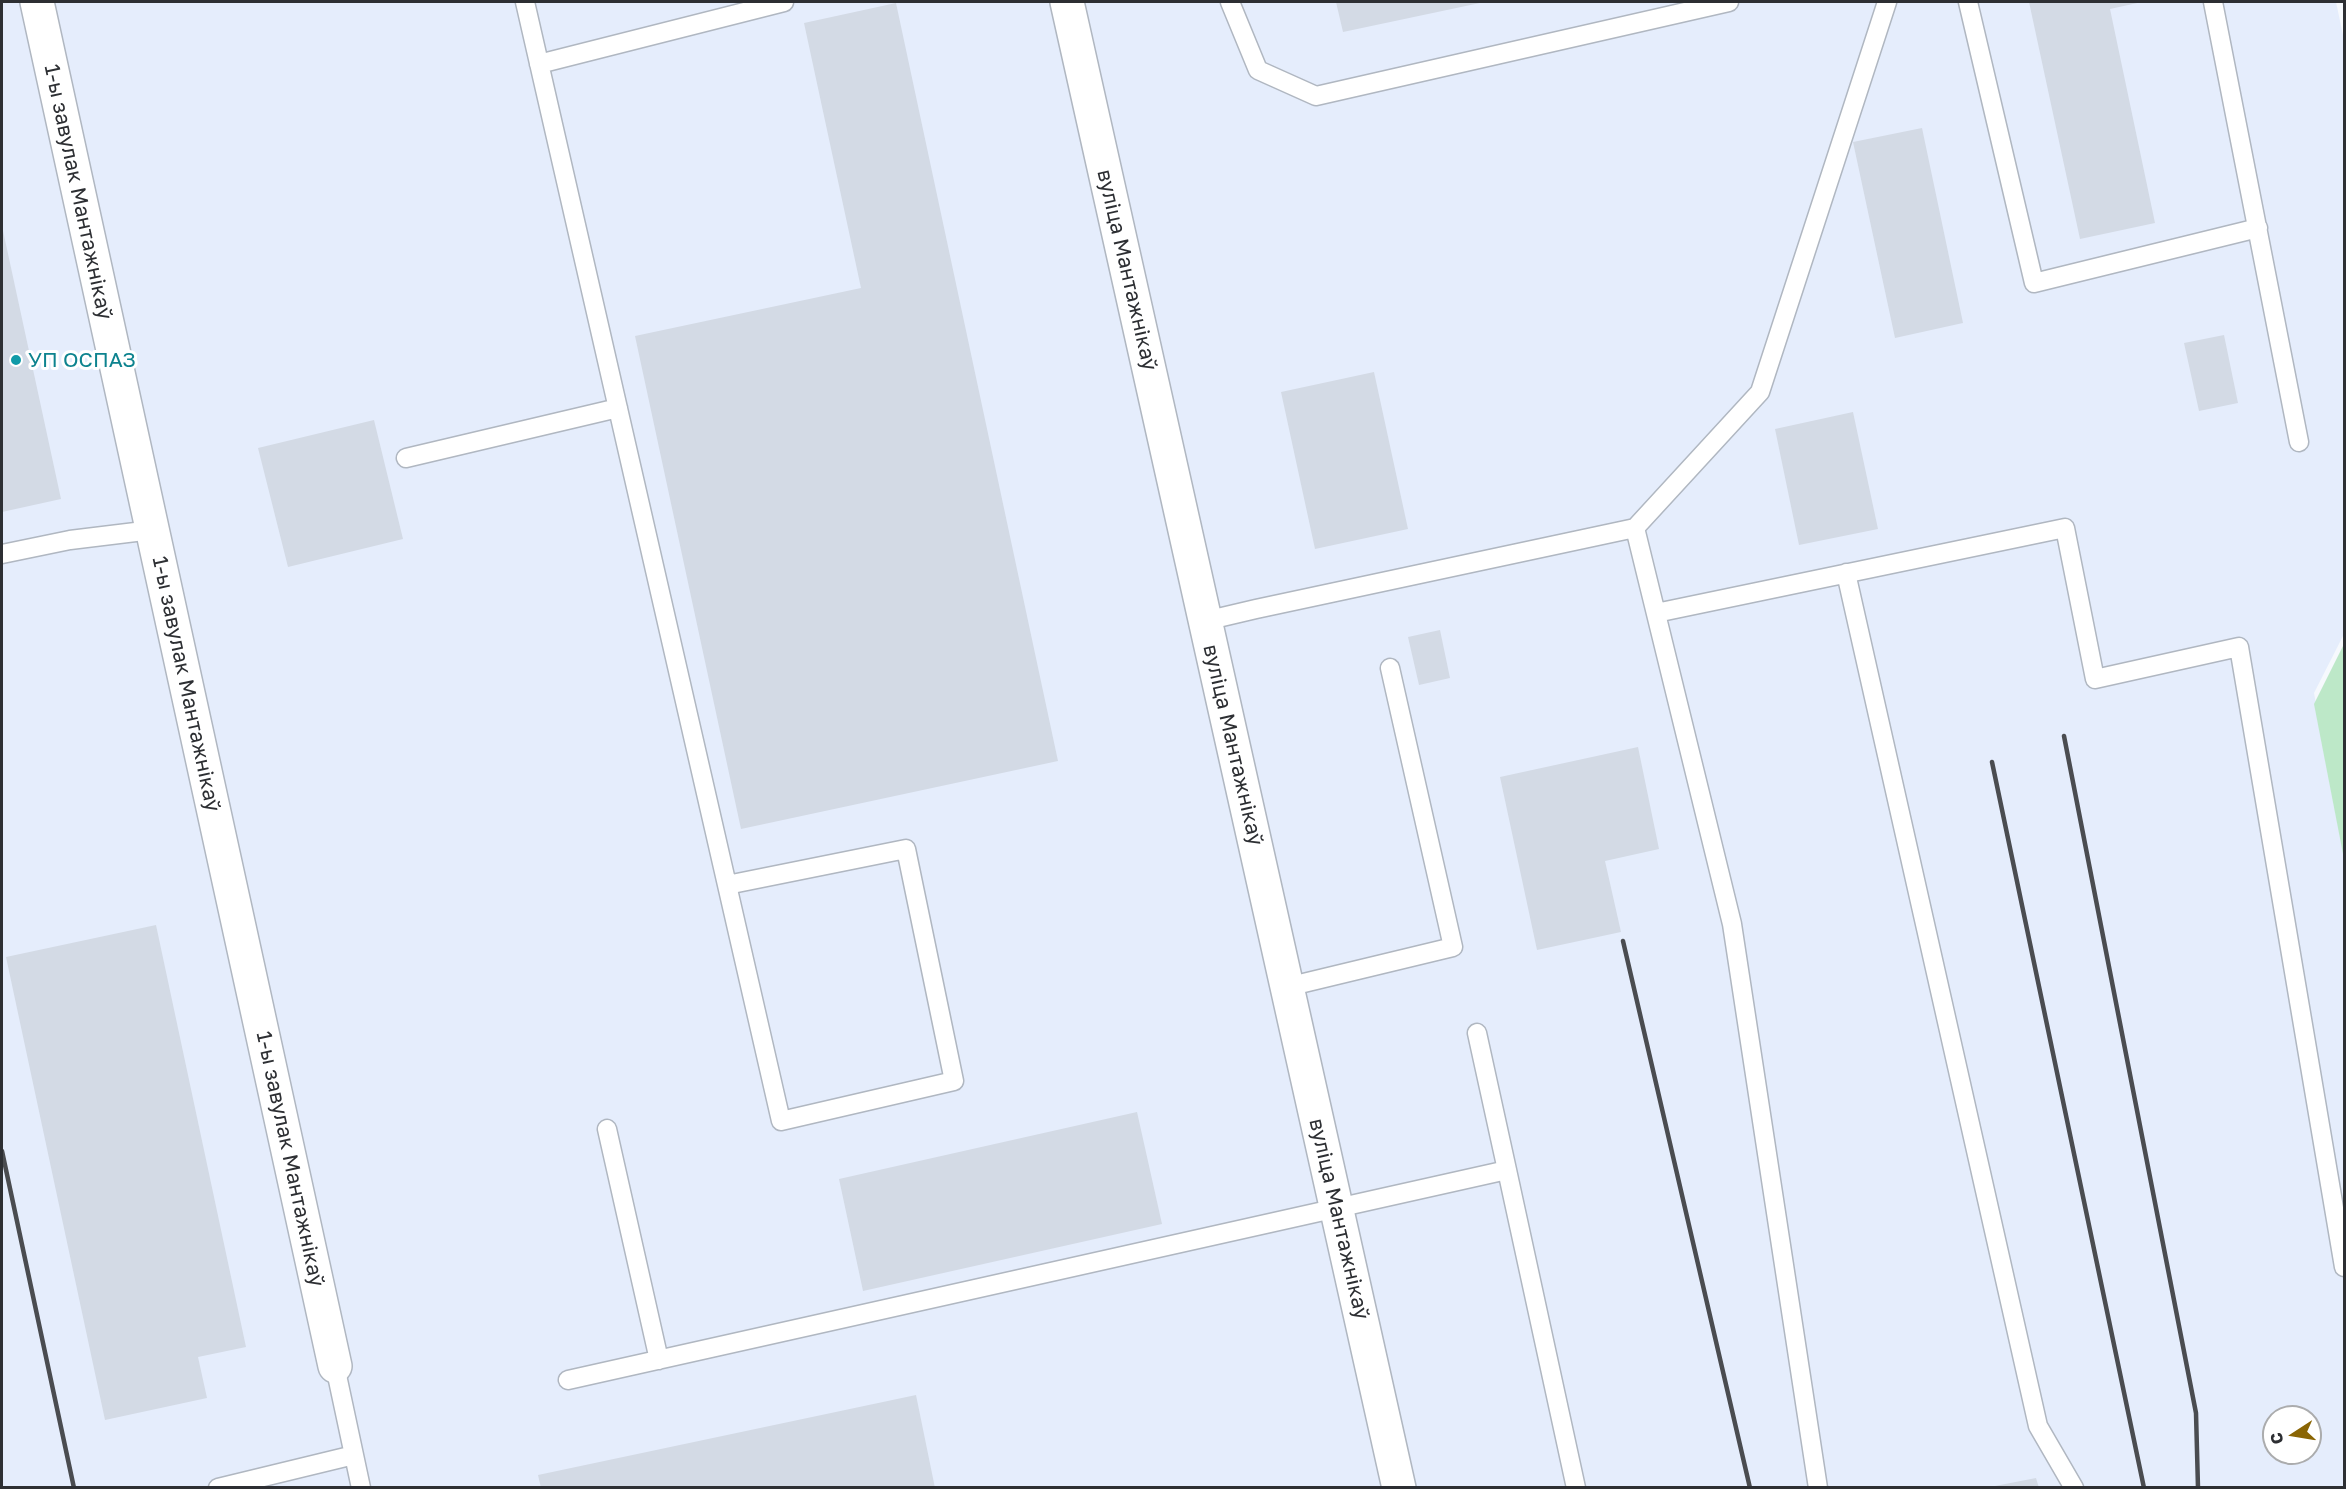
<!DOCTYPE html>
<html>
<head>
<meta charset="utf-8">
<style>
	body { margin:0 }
	#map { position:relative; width:2346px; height:1489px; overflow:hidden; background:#f6f9fd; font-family:"Golos Text",sans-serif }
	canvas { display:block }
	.frame { position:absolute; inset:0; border:3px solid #2d2f33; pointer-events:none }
	.north { position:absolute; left:2262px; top:1405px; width:60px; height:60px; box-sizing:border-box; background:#fff; border:2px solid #abacad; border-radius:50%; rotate:258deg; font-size:16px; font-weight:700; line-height:24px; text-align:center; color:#2d2f33 }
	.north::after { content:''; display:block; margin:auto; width:21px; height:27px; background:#8a6504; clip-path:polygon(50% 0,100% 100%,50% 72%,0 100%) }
</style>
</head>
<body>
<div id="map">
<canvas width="2346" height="1489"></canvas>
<div class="frame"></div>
<div class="north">С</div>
</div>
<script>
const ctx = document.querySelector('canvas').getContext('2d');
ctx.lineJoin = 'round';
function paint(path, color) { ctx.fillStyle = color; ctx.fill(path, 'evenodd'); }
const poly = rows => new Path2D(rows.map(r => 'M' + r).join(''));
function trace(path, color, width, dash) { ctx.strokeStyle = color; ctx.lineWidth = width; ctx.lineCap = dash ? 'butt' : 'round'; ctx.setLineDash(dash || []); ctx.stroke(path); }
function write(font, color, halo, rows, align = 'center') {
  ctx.font = font + ' "Golos Text",sans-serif'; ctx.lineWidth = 6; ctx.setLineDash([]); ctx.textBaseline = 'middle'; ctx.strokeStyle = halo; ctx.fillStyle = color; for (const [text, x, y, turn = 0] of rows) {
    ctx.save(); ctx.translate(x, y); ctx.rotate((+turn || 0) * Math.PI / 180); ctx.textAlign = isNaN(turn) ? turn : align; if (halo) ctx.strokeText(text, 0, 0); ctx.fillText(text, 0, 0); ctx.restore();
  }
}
paint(poly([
	[2,2,2336,2,2344,40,2344,634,2314,693,2344,852,2344,1487,2,1488],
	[2274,1417,2310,1417,2310,1453,2274,1453]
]), '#e5edfc');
paint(poly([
	[2344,644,2344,859,2314,704]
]), '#bde8c8');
paint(poly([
	[1336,2,1480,2,1480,3,1343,32],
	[2029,2,2142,2,2110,9,2155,223,2080,239],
	[896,3,1058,761,741,829,635,336,861,288,804,23],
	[1922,128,1963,323,1895,338,1853,142],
	[2,226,61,499,2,512],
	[2224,335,2238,403,2199,411,2184,343],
	[1374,372,1408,529,1315,549,1281,392],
	[1853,412,1878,529,1799,545,1775,429],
	[374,420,403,539,288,567,258,448],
	[1440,630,1450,678,1419,685,1408,637],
	[1638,747,1659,849,1605,861,1621,932,1537,950,1500,777],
	[156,925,246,1347,198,1357,207,1398,105,1420,6,957],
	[1137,1112,1162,1224,863,1291,839,1179],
	[916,1395,935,1488,541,1488,538,1475],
	[2036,1478,2039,1488,1995,1488,1995,1486]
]), '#d3dae5');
const lane = poly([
	[525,2,781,1121,954,1081,906,849,727,885],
	[1230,2,1258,70,1316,96,1729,2],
	[1968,2,2034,283,2258,228],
	[2213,2,2299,442],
	[539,64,784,2],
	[406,458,618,408],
	[1635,528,1760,392,1887,2],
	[2,554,70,540,152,530],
	[1846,573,2038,1426,2074,1488],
	[1656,613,2065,528,2095,679,2239,647,2344,1267],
	[1205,621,1256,609,1635,528,1732,924,1818,1488],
	[1287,987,1453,947,1390,668],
	[1477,1033,1507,1170],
	[607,1129,659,1360],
	[335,1366,361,1488],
	[568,1380,1507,1170,1576,1488],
	[218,1488,354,1455]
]);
const street = poly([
	[37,2,335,1366]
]);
const secondary = poly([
	[1067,2,1399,1488]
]);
trace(lane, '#b0b7c1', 21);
trace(street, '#b0b7c1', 36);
trace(secondary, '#b0b7c1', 36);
trace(lane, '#fff', 18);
trace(street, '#fff', 33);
trace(secondary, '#fff', 33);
trace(poly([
	[2064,736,2196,1413,2198,1488],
	[1992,762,2144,1488],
	[1623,941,1750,1488],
	[2,1151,74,1488]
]), '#4a4c50', 4.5);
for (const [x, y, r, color] of [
	[16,360,6,"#0f9aa8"]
]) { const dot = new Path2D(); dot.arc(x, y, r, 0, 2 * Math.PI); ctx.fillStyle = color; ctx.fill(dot); trace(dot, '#fff', 2); }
write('21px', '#2d2f33', '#fff', [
	["1-ы завулак Мантажнікаў",78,192,78],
	["вуліца Мантажнікаў",1127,270,77],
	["1-ы завулак Мантажнікаў",186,684,78],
	["вуліца Мантажнікаў",1233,745,77],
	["1-ы завулак Мантажнікаў",290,1159,78],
	["вуліца Мантажнікаў",1339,1219,77]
]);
write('21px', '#0d838f', '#fff', [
	["УП ОСПАЗ",28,360]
], 'left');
</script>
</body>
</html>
